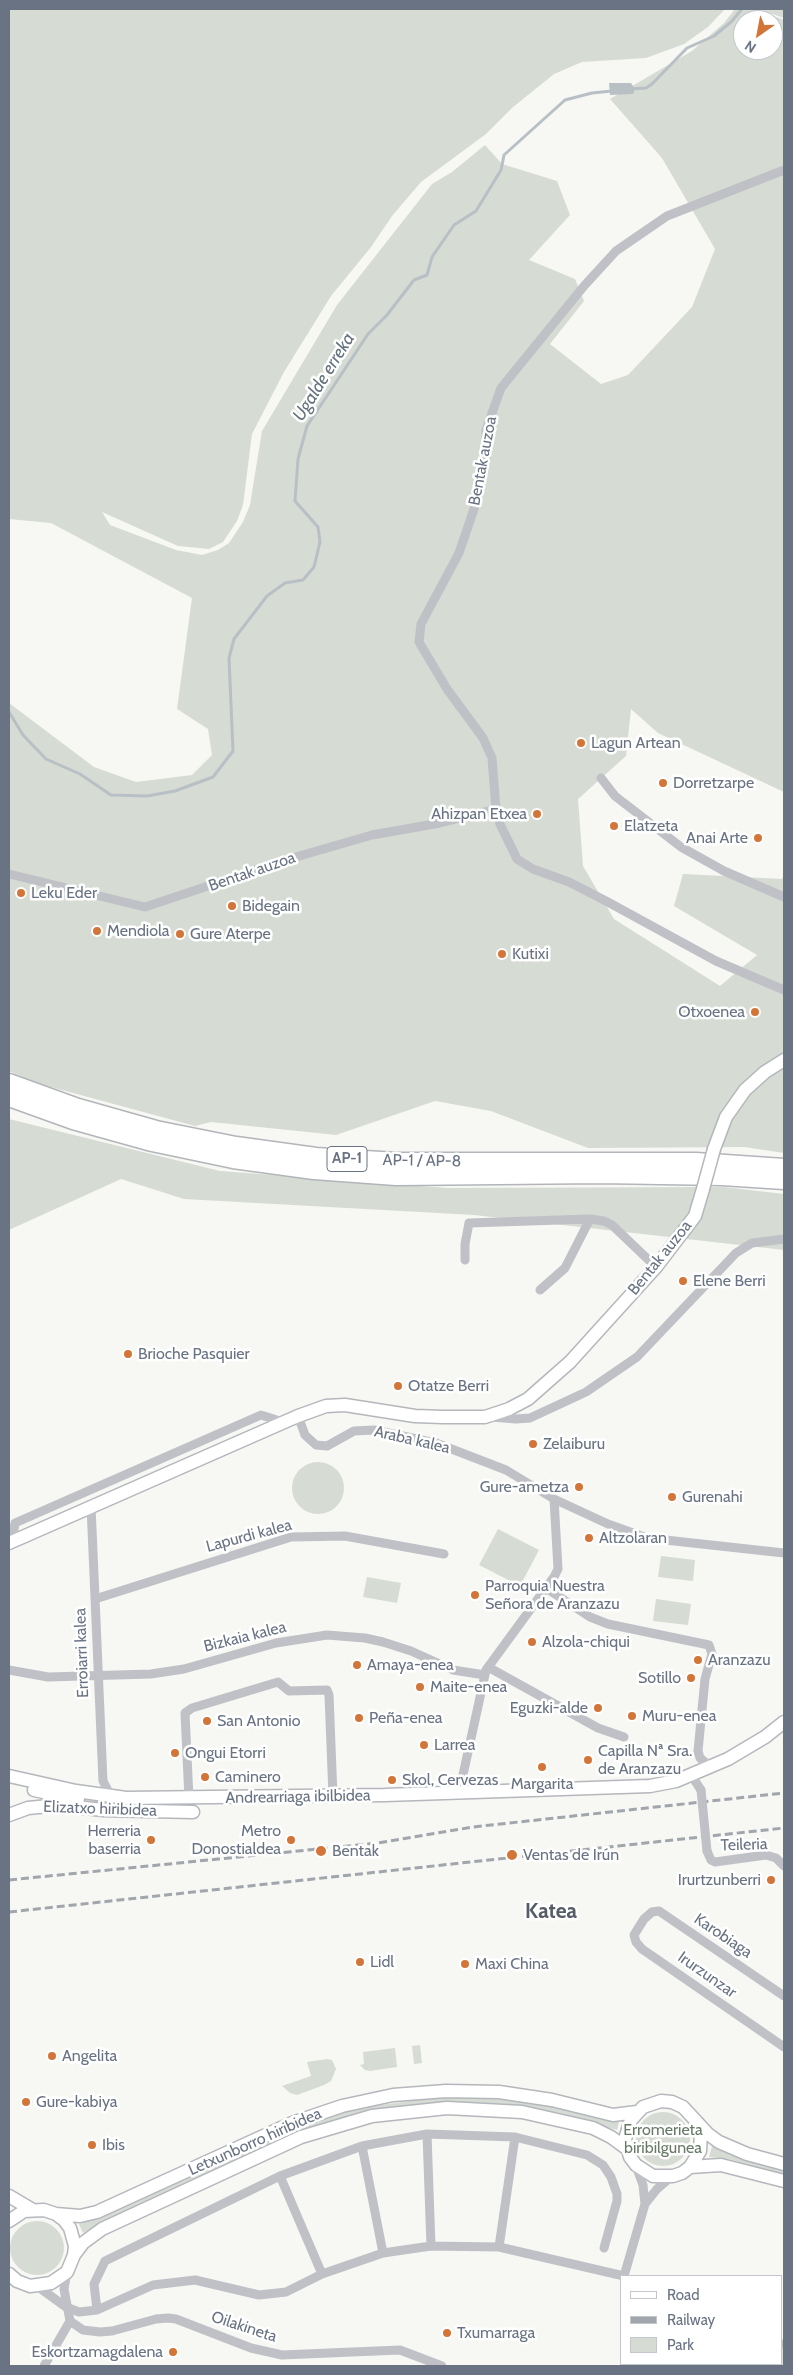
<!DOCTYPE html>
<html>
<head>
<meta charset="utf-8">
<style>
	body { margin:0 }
	#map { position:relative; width:793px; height:2375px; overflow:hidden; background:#f7f7f4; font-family:Cabin,sans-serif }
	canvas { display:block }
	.frame { position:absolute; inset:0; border:10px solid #697383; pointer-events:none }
	.legend { position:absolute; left:620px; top:2275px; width:162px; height:90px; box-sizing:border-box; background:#fff; border:1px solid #c3c7cd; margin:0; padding:6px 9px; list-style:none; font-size:15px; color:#697383 }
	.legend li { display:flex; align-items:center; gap:10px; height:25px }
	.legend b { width:25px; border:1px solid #c3c7cd }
	.north { position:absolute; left:733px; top:10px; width:50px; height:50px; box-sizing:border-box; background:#fff; border:1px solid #c3c7cd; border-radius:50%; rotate:213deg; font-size:14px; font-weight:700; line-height:20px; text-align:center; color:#697383 }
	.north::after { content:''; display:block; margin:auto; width:18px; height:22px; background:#d37438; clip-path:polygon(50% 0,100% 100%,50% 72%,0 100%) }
</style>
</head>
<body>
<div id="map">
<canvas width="793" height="2375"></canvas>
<div class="frame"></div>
<ul class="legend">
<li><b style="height:6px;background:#fff"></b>Road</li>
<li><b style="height:6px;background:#a1a5ac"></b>Railway</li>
<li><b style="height:14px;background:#d6dbd4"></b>Park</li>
</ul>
<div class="north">N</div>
</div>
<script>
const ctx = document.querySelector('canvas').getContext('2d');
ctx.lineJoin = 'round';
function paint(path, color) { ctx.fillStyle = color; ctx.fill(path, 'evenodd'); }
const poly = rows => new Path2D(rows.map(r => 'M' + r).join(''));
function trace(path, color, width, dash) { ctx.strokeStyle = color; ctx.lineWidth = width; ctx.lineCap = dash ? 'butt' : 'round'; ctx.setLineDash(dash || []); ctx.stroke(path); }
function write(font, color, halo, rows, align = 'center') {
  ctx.font = font + ' Cabin,sans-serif'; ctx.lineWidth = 5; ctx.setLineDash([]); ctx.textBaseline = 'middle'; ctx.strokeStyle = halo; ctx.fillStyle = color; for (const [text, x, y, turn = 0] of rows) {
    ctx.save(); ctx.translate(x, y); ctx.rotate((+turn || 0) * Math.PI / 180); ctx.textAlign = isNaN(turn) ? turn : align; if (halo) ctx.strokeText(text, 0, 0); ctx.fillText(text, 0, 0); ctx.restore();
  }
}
paint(poly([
	[9,9,725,9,708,27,684,44,646,58,582,62,554,74,512,108,486,134,421,182,392,216,371,247,331,296,284,372,252,434,243,505,237,521,223,542,209,549,178,546,102,512,110,525,176,550,202,555,218,550,229,543,243,522,250,505,262,431,337,305,432,184,452,172,485,145,502,164,557,181,570,215,529,260,575,279,584,301,550,344,601,384,628,375,692,307,715,249,662,158,610,99,692,51,724,23,735,9,755,9,784,20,784,792,658,733,631,709,626,756,578,799,583,866,614,919,720,986,757,955,674,906,683,874,782,879,784,874,784,1153,744,1147,588,1148,491,1111,435,1101,336,1135,211,1122,195,1126,36,1083,9,1071,9,703,94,767,136,782,192,775,212,755,208,729,177,709,192,598,51,523,9,519],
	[743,20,773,20,773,50,743,50],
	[758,9,784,9,784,18],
	[9,1119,220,1171,448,1188,724,1187,784,1194,784,1250,474,1215,184,1199,121,1179,9,1230],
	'292 1488a26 26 0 1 1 52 0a26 26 0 1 1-52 0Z',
	[498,1529,539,1550,520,1586,479,1565],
	[661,1556,695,1560,693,1581,658,1577],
	[367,1577,401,1583,397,1603,363,1597],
	[656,1599,691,1604,688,1625,653,1621],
	[420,2045,422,2063,414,2064,412,2046],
	[395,2048,397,2067,370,2071,365,2070,360,2065,364,2064,363,2052],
	[327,2059,332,2060,336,2069,331,2081,324,2085,297,2095,290,2093,282,2086,311,2076,307,2062],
	[435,2097,519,2100,549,2105,619,2122,617,2130,565,2114,506,2104,443,2102,386,2108,327,2122,284,2138,95,2226,83,2233,79,2224,92,2220,140,2200,299,2126,348,2110],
	'636 2139a27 27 0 1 1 54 0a27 27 0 1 1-54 0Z',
	[712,2146,730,2155,784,2170,784,2175,729,2159,709,2157],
	'10 2248a27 27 0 1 1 54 0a27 27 0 1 1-54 0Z',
	[782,2344,784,2344,784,2366,722,2366,722,2364,782,2364]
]), '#d6dbd4');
paint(poly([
	[609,83,631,83,635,89,633,94,610,95]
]), '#b8c0c6');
trace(poly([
	[630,89,646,88,652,84,687,48,714,36,731,22,742,9],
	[9,712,23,735,46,759,80,774,111,795,147,796,175,791,213,777,233,751,229,658,234,639,267,596,285,583,303,580,314,567,320,542,318,527,295,501,298,459,307,426,368,334,387,315,414,280,427,275,432,257,454,225,476,211,501,170,504,155,565,100,592,93,612,91]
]), '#b8c0c6', 3);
const secondary = poly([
	[714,1149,726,1117,745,1090,765,1072,784,1060],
	[9,1543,298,1416,326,1406,345,1405,415,1416,443,1417,485,1417,509,1409,528,1399,570,1362,656,1267,695,1216,703,1189],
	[9,1776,76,1791,126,1798,385,1795,650,1786,676,1781,728,1759,765,1737,784,1722],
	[34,1790,78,1799],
	[9,1815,28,1808,59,1805,103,1810,193,1812],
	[698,2123,701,2132,700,2151,690,2167,682,2173,673,2176,653,2176,636,2165,630,2157,625,2139,631,2120,643,2107,661,2101,672,2102,683,2107,708,2134,719,2142,747,2154,784,2164],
	[690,2167,721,2165,784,2181],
	[9,2196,31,2209],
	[56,2214,80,2216,97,2212,292,2123,342,2106,393,2095,446,2091,499,2092,552,2100,613,2115,637,2112],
	[9,2221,24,2211,44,2210,56,2214,64,2220,70,2228,75,2246,74,2255,67,2272,51,2283,30,2286,17,2281,9,2274],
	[74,2255,83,2243,102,2229,301,2137,372,2116,447,2108,522,2112,593,2128,611,2137,626,2148]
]);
const highway = poly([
	[9,1082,78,1107,156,1129,236,1145,316,1156,397,1161,696,1161,784,1167],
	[9,1098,73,1121,152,1143,233,1160,314,1171,396,1177,601,1175,722,1177,784,1181]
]);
trace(secondary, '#b4b7bc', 15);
trace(highway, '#b2b5b9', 19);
trace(poly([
	[784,170,667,216,616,251,584,286,501,388,486,430,486,461,475,506,459,553,421,624,419,642,447,689,483,738,492,758,496,809,500,824,517,859,533,869,569,882,606,901,716,961,784,990],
	[601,778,615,796,681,847,724,871,784,897],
	[9,874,145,907,289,859,372,835,440,823,496,809],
	[465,1260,465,1244,469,1223,590,1219,604,1221,612,1225,656,1267],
	[540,1290,565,1268,590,1219],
	[298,1416,305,1435,316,1445,327,1446,354,1431,374,1430,436,1443,506,1470,554,1499,608,1524,647,1538,784,1553],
	[491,1417,516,1419,530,1418,586,1392,637,1357,736,1253,752,1243,784,1239],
	[91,1506,103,1781,111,1796],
	[12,1542,15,1523,261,1415,283,1422],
	[546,1588,590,1617,608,1624,709,1645,712,1654,705,1679,698,1751,700,1758,711,1767],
	[95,1599,291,1537,345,1536,444,1554],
	[488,1667,598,1728,624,1737],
	[9,1670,48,1677,151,1674,184,1669,276,1643,327,1635,365,1638,383,1642,411,1651,453,1670,485,1675],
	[691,1775,701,1790],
	[459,1793,486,1670,554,1577,558,1569,554,1499],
	[189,1799,185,1713,192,1708,278,1682,289,1691,327,1690,329,1695,333,1796],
	[707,1851,711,1860,715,1862,766,1855,776,1858,784,1866],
	[784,1996,659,1911,652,1912,644,1919,634,1935,636,1942,642,1949,784,2047],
	[427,2134,431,2246],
	[362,2146,383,2253],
	[636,2166,643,2185,645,2204],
	[280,2176,322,2274],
	[499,2247,515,2137],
	[624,2276,645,2204,657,2189,672,2176],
	[37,2286,66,2307,79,2312,97,2310,153,2285,195,2280,259,2295,286,2292,322,2274,383,2253,431,2246,499,2247,624,2276],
	[97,2310,94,2284,105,2261,280,2176,362,2146,427,2134,515,2137,587,2155,603,2165,611,2177,617,2194,617,2201,604,2248],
	[70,2321,83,2330,100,2332,112,2331,156,2319,168,2318,176,2319,251,2348,282,2355,400,2350,442,2366],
	[782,2344,784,2344],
	[44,2366,70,2321,64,2289,67,2272],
	[717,2366,720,2364]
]), '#bfc1c6', 9);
trace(secondary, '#fff', 12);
trace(highway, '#fff', 16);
trace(poly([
	[9,1880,378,1843,473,1827,784,1793],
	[9,1912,784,1828]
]), '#a1a5ac', 3, [8, 4]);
const secondaryBridge = poly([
	[703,1189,714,1149]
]);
trace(secondaryBridge, '#b4b7bc', 15, []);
trace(poly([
	[701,1790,707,1851]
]), '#bfc1c6', 9);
trace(secondaryBridge, '#fff', 12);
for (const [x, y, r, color] of [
	[581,743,5,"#d37438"],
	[663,783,5,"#d37438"],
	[537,814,5,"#d37438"],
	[614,826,5,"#d37438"],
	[758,838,5,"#d37438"],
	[21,893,5,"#d37438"],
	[232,906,5,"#d37438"],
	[97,931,5,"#d37438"],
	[180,934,5,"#d37438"],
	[502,954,5,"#d37438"],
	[755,1012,5,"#d37438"],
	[683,1281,5,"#d37438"],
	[128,1354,5,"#d37438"],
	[398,1386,5,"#d37438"],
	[533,1444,5,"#d37438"],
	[579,1487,5,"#d37438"],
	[672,1497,5,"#d37438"],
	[589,1538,5,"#d37438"],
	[475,1595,5,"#d37438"],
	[532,1642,5,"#d37438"],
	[698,1660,5,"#d37438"],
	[357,1665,5,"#d37438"],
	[691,1678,5,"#d37438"],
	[420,1687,5,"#d37438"],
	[598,1708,5,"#d37438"],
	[632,1716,5,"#d37438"],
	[359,1718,5,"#d37438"],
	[207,1721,5,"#d37438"],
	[424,1745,5,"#d37438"],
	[175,1753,5,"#d37438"],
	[588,1760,5,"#d37438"],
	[542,1767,5,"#d37438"],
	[205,1777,5,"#d37438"],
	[392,1780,5,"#d37438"],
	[151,1840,5,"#d37438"],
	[291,1840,5,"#d37438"],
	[321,1851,6,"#d37438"],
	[512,1855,6,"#d37438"],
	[771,1880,5,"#d37438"],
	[360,1962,5,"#d37438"],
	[465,1964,5,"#d37438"],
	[52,2056,5,"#d37438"],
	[26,2102,5,"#d37438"],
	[92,2145,5,"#d37438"],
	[447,2333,5,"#d37438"],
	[173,2352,5,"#d37438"]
]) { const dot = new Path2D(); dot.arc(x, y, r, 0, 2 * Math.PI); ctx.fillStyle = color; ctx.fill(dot); trace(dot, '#fff', 2); }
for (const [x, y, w] of [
	[347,1159,40]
]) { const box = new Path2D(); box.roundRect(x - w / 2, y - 12.5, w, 25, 4); ctx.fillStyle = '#fff'; ctx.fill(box); trace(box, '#697383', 1); }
write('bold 15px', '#697383', null, [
	["AP-1",347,1159]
]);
write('16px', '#697383', '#fff', [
	["Bentak auzoa",483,461,-79],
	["Bentak auzoa",252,872,-19],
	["AP-1 / AP-8",422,1161,1],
	["Bentak auzoa",660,1258,-51],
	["Araba kalea",412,1440,13],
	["Lapurdi kalea",249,1536,-15],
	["Bizkaia kalea",245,1637,-14],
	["Erroiarri kalea",82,1653,-92],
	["Andrearriaga ibilbidea",298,1797,-1],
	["Elizatxo hiribidea",100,1809,2],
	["Teileria",744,1845,-2],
	["Karobiaga",723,1936,34],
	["Irurzunzar",707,1975,35],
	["Letxunborro hiribidea",255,2142,-24],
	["Oilakineta",244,2327,18]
]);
write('16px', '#697383', '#fff', [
	["Lagun Artean",591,743],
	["Dorretzarpe",673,783],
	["Ahizpan Etxea",527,814,"right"],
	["Elatzeta",624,826],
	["Anai Arte",748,838,"right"],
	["Leku Eder",31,893],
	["Bidegain",242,906],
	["Mendiola",107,931],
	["Gure Aterpe",190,934],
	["Kutixi",512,954],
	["Otxoenea",745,1012,"right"],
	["Elene Berri",693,1281],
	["Brioche Pasquier",138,1354],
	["Otatze Berri",408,1386],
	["Zelaiburu",543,1444],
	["Gure-ametza",569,1487,"right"],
	["Gurenahi",682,1497],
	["Altzolaran",599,1538],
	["Parroquia Nuestra",485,1586],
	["Señora de Aranzazu",485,1604],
	["Alzola-chiqui",542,1642],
	["Aranzazu",708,1660],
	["Amaya-enea",367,1665],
	["Sotillo",681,1678,"right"],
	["Maite-enea",430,1687],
	["Eguzki-alde",588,1708,"right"],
	["Muru-enea",642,1716],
	["Peña-enea",369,1718],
	["San Antonio",217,1721],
	["Larrea",434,1745],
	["Capilla Nª Sra.",598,1751],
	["de Aranzazu",598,1769],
	["Ongui Etorri",185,1753],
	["Caminero",215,1777],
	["Skol, Cervezas",402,1780],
	["Margarita",542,1784,"center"],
	["Herreria",141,1831,"right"],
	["baserria",141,1849,"right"],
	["Metro",281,1831,"right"],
	["Donostialdea",281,1849,"right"],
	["Bentak",332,1851],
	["Ventas de Irún",523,1855],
	["Irurtzunberri",761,1880,"right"],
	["Lidl",370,1962],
	["Maxi China",475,1964],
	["Angelita",62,2056],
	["Gure-kabiya",36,2102],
	["Ibis",102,2145],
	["Txumarraga",457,2333],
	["Eskortzamagdalena",163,2352,"right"]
], 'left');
write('16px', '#687a67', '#fff', [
	["Erromerieta",663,2130],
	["biribilgunea",663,2148]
]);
write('italic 18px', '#65737f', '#fff', [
	["Ugalde erreka",324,377,-58]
]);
write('bold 21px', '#565d68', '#fff', [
	["Katea",551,1912]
]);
</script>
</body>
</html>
